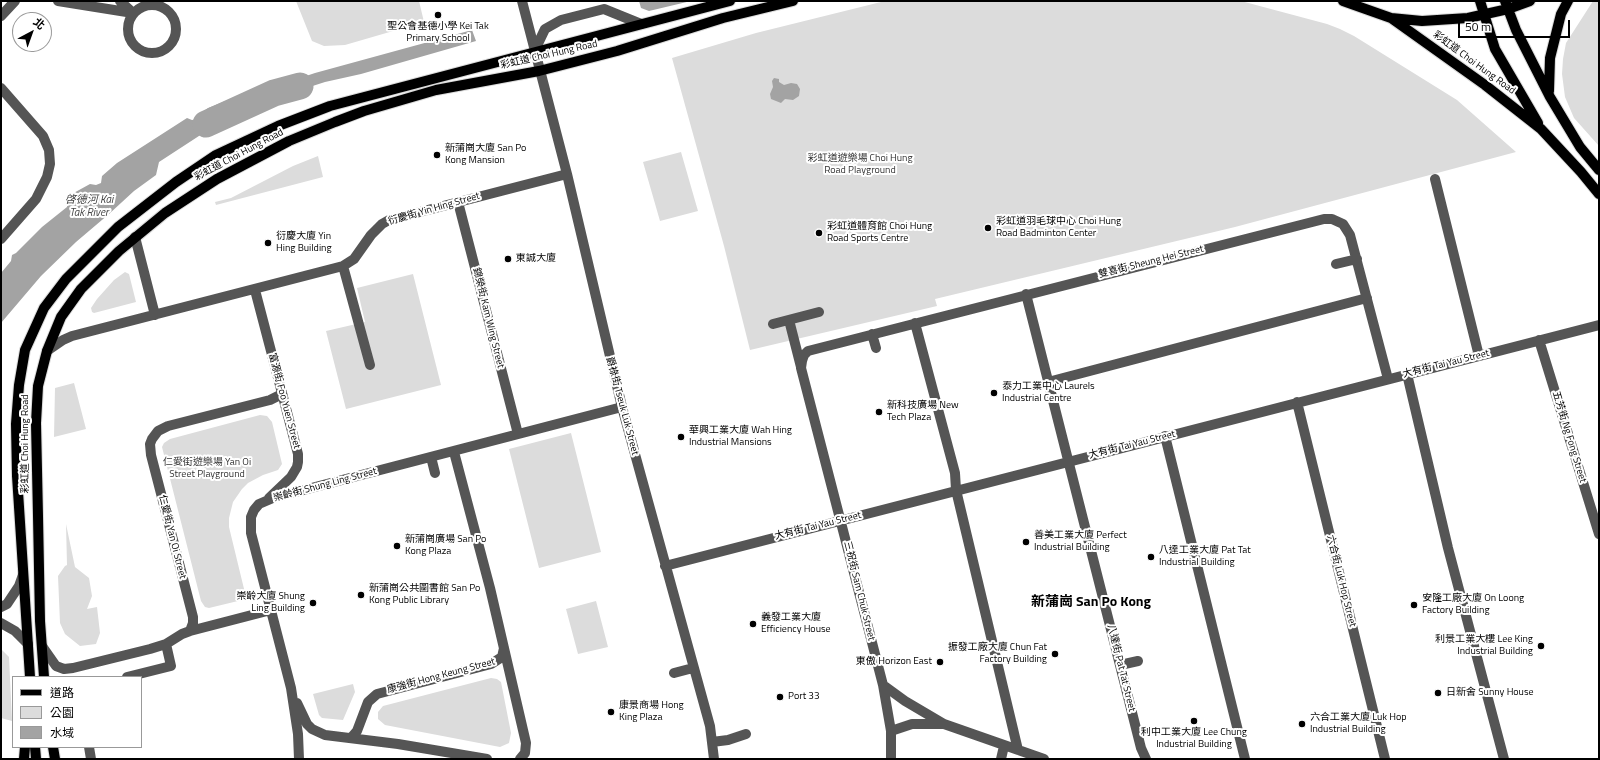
<!DOCTYPE html>
<html>
<head>
<meta charset="utf-8">
<style>
	body { margin:0 }
	#map { position:relative; width:1600px; height:760px; overflow:hidden; background:#fff; font-family:"Titillium Web","Noto Sans TC",sans-serif }
	canvas { display:block }
	.frame { position:absolute; inset:0; border:2px solid #000; pointer-events:none }
	.legend { position:absolute; left:12px; top:676px; width:130px; height:72px; box-sizing:border-box; background:#fff; border:1px solid #999; margin:0; padding:5px 7px; list-style:none; font-size:12px; color:#000 }
	.legend li { display:flex; align-items:center; gap:8px; height:20px }
	.legend b { width:20px; border:1px solid #999 }
	.north { position:absolute; left:12px; top:12px; width:40px; height:40px; box-sizing:border-box; background:#fff; border:1px solid #999; border-radius:50%; rotate:41deg; font-size:11px; font-weight:700; line-height:16px; text-align:center; color:#000 }
	.north::after { content:''; display:block; margin:auto; width:14px; height:18px; background:#000; clip-path:polygon(50% 0,100% 100%,50% 72%,0 100%) }
	.scale { position:absolute; left:1458px; top:20px; width:112px; height:18px; box-sizing:border-box; border:2px solid #000; border-top:0; padding-left:5px; font-size:12px; line-height:14px; white-space:nowrap; color:#000; -webkit-text-stroke:3px #fff; paint-order:stroke }
</style>
</head>
<body>
<div id="map">
<canvas width="1600" height="760"></canvas>
<div class="frame"></div>
<ul class="legend">
<li><b style="height:5px;background:#000"></b>道路</li>
<li><b style="height:11px;background:#dcdcdc"></b>公園</li>
<li><b style="height:11px;background:#a3a3a3"></b>水域</li>
</ul>
<div class="north">北</div>
<div class="scale">50 m</div>
</div>
<script>
const ctx = document.querySelector('canvas').getContext('2d');
ctx.lineJoin = 'round';
function paint(path, color) { ctx.fillStyle = color; ctx.fill(path, 'evenodd'); }
const poly = rows => new Path2D(rows.map(r => 'M' + r).join(''));
function trace(path, color, width, dash) { ctx.strokeStyle = color; ctx.lineWidth = width; ctx.lineCap = dash ? 'butt' : 'round'; ctx.setLineDash(dash || []); ctx.stroke(path); }
function write(font, color, halo, rows, align = 'center') {
  ctx.font = font + ' "Titillium Web","Noto Sans TC",sans-serif'; ctx.lineWidth = 4; ctx.setLineDash([]); ctx.textBaseline = 'middle'; ctx.strokeStyle = halo; ctx.fillStyle = color; for (const [text, x, y, turn = 0] of rows) {
    ctx.save(); ctx.translate(x, y); ctx.rotate((+turn || 0) * Math.PI / 180); ctx.textAlign = isNaN(turn) ? turn : align; if (halo) ctx.strokeText(text, 0, 0); ctx.fillText(text, 0, 0); ctx.restore();
  }
}
paint(poly([
	[296,1,419,1,424,22,345,45,324,46,312,41],
	[885,1,1241,1,1327,24,1340,29,1354,36,1457,100,1516,152,1235,227,935,299,937,306,750,350,724,246,672,58,756,33],
	[1593,1,1599,1,1599,146,1574,118,1565,97,1562,74,1563,59,1566,43],
	[681,152,698,211,660,221,643,162],
	[318,156,323,177,216,205,215,202,231,198,293,166],
	[125,272,129,274,136,302,94,313,92,312,91,308,97,299,114,280],
	[413,274,441,385,346,409,326,331,365,322,357,288],
	[74,383,86,429,54,437,55,388],
	[260,415,267,416,272,422,282,464,278,470,263,475,248,483,242,489,233,502,229,518,229,527,245,593,244,597,238,601,209,608,205,607,201,601,162,447,164,443,170,439],
	[571,433,601,552,539,568,509,449],
	[66,524,75,567,89,578,92,596,87,609,97,607,100,633,96,644,80,646,65,634,60,623,58,576,65,566,67,565],
	[596,601,608,647,578,654,566,609],
	[1,649,9,657,12,721,1,718],
	[491,678,497,679,501,682,511,733,509,743,500,747,385,725,378,719,378,712,383,706],
	[353,684,355,692,343,720,322,718,319,715,313,694]
]), '#dcdcdc');
paint(poly([
	[639,1,691,1,649,11,641,8],
	[472,30,476,41,361,74,325,82,266,101,261,91,315,73],
	[774,78,779,79,779,82,784,85,791,83,797,84,800,89,799,96,793,100,785,99,781,103,771,99,770,94,773,87,772,81],
	[228,100,234,100,241,115,202,134,159,162,156,175,134,191,109,214,76,242,41,276,1,323,1,273,11,261,12,255,16,253,42,227,67,207,70,195,90,184,96,185,101,183,102,176,117,163,187,118,192,120,198,119,199,115,208,108]
]), '#a3a3a3');
trace(poly([
	[206,124,274,93,300,86]
]), '#a3a3a3', 27);
const major = poly([
	[1343,1,1391,18,1422,21,1468,18,1508,9,1530,1],
	[1480,1,1495,49,1538,123],
	[1505,1,1516,30,1550,97,1580,147,1599,170],
	[1391,18,1485,85,1541,129,1581,172,1599,194],
	[1549,91,1550,58,1561,14,1568,1],
	[30,677,17,476,16,424,19,385,25,350,44,308,66,279,118,227,176,182,216,155,278,126,330,106,730,1],
	[44,677,40,621,38,516,36,423,38,386,47,351,61,317,81,289,119,251,165,213,217,179,289,141,335,122,364,111,436,90,539,71,617,51,723,18,793,1],
	[35,747,36,759],
	[53,747,55,759],
	[24,759,25,747]
]);
trace(major, '#dbdbdb', 12);
trace(poly([
	[58,1,133,13],
	[120,1,133,13],
	[522,1,567,174,622,407,710,726,714,759],
	'128 29a24 24 0 1 1 48 0a24 24 0 1 1-48 0Z',
	[1,16,15,1],
	[534,52,545,29,561,20,604,9,641,24],
	[1,88,43,136,49,150,50,164,47,177,36,199,1,239],
	[1435,179,1479,356],
	[458,202,518,434],
	[135,237,155,315],
	[1336,264,1357,259],
	[343,266,370,365],
	[255,290,298,454,298,462,297,467,291,477,269,498],
	[1026,294,1141,748,1146,759],
	[789,320,801,367],
	[915,323,955,473,956,490,1018,750],
	[773,324,819,312],
	[872,334,876,348],
	[1539,340,1599,534],
	[47,351,63,340,72,336,343,266,354,259,371,235,382,224,389,220,567,174],
	[1407,374,1448,548,1504,759],
	[1048,382,1367,298],
	[1297,402,1385,759],
	[1165,436,1245,759],
	[454,452,490,588,526,743,525,753,520,759],
	[431,457,435,473],
	[665,566,1599,325],
	[1,607,7,604,19,586,23,575],
	[1,623,15,631,28,644],
	[190,631,193,623,193,617,151,455,150,444,152,439,158,431,168,426,270,400,282,394],
	[42,646,56,666,64,669,73,668,150,649,166,644,182,634,190,631,271,610],
	[1120,665,1138,661],
	[674,673,693,668],
	[127,677,171,666,166,644],
	[883,685,905,701,944,724,1044,759],
	[297,703,307,724,312,729,325,735,398,744,487,759],
	[891,731,912,724,944,724],
	[351,738,357,731,368,702,377,694,491,664,502,657,504,648],
	[712,742,728,740,746,734],
	[89,747,91,759],
	[299,759,298,734,291,688,251,533,251,517,254,510,259,504,273,498,622,407],
	[891,759,891,731,883,685,801,368,802,361,804,355,808,351,1324,219,1332,219,1343,224,1350,235,1388,379],
	[1001,759,1004,746]
]), '#555', 10);
trace(major, '#000', 10);
for (const [x, y, r, color] of [
	[438,15,4,"#000"],
	[437,155,4,"#000"],
	[988,228,4,"#000"],
	[819,233,4,"#000"],
	[268,243,4,"#000"],
	[508,259,4,"#000"],
	[994,393,4,"#000"],
	[879,412,4,"#000"],
	[681,437,4,"#000"],
	[1026,542,4,"#000"],
	[397,546,4,"#000"],
	[1151,557,4,"#000"],
	[361,595,4,"#000"],
	[313,603,4,"#000"],
	[1414,605,4,"#000"],
	[753,624,4,"#000"],
	[1541,646,4,"#000"],
	[1055,654,4,"#000"],
	[940,662,4,"#000"],
	[1438,693,4,"#000"],
	[780,697,4,"#000"],
	[611,712,4,"#000"],
	[1194,721,4,"#000"],
	[1302,724,4,"#000"]
]) { const dot = new Path2D(); dot.arc(x, y, r, 0, 2 * Math.PI); ctx.fillStyle = color; ctx.fill(dot); trace(dot, '#fff', 1.5); }
write('10px', '#000', '#fff', [
	["聖公會基德小學 Kei Tak",438,27,"center"],
	["Primary School",438,39,"center"],
	["新蒲崗大廈 San Po",445,149],
	["Kong Mansion",445,161],
	["彩虹道羽毛球中心 Choi Hung",996,222],
	["Road Badminton Center",996,234],
	["彩虹道體育館 Choi Hung",827,227],
	["Road Sports Centre",827,239],
	["衍慶大廈 Yin",276,237],
	["Hing Building",276,249],
	["東誠大廈",516,259],
	["泰力工業中心 Laurels",1002,387],
	["Industrial Centre",1002,399],
	["新科技廣場 New",887,406],
	["Tech Plaza",887,418],
	["華興工業大廈 Wah Hing",689,431],
	["Industrial Mansions",689,443],
	["善美工業大廈 Perfect",1034,536],
	["Industrial Building",1034,548],
	["新蒲崗廣場 San Po",405,540],
	["Kong Plaza",405,552],
	["八達工業大廈 Pat Tat",1159,551],
	["Industrial Building",1159,563],
	["新蒲崗公共圖書館 San Po",369,589],
	["Kong Public Library",369,601],
	["崇齡大廈 Shung",305,597,"right"],
	["Ling Building",305,609,"right"],
	["安隆工廠大廈 On Loong",1422,599],
	["Factory Building",1422,611],
	["義發工業大廈",761,618],
	["Efficiency House",761,630],
	["利景工業大樓 Lee King",1533,640,"right"],
	["Industrial Building",1533,652,"right"],
	["振發工廠大廈 Chun Fat",1047,648,"right"],
	["Factory Building",1047,660,"right"],
	["東傲 Horizon East",932,662,"right"],
	["日新舍 Sunny House",1446,693],
	["Port 33",788,697],
	["康景商場 Hong",619,706],
	["King Plaza",619,718],
	["六合工業大廈 Luk Hop",1310,718],
	["Industrial Building",1310,730],
	["利中工業大廈 Lee Chung",1194,733,"center"],
	["Industrial Building",1194,745,"center"]
], 'left');
write('10px', '#000', '#fff', [
	["彩虹道 Choi Hung Road",549,55,-13],
	["彩虹道 Choi Hung Road",1474,63,36],
	["彩虹道 Choi Hung Road",239,155,-28],
	["衍慶街 Yin Hing Street",434,209,-16],
	["雙喜街 Sheung Hei Street",1151,262,-14],
	["錦榮街 Kam Wing Street",488,318,76],
	["大有街 Tai Yau Street",1446,364,-14],
	["富源街 Foo Yuen Street",284,401,75],
	["爵祿街 Tseuk Luk Street",622,406,75],
	["五芳街 Ng Fong Street",1569,437,73],
	["彩虹道 Choi Hung Road",26,444,-90],
	["大有街 Tai Yau Street",1132,445,-14],
	["崇齡街 Shung Ling Street",325,485,-15],
	["大有街 Tai Yau Street",818,526,-14],
	["仁愛街 Yan Oi Street",172,537,76],
	["六合街 Luk Hop Street",1341,581,76],
	["三祝街 Sam Chuk Street",859,591,76],
	["八達街 Pat Tat Street",1121,668,76],
	["康強街 Hong Keung Street",441,676,-15]
]);
write('10px', '#333', '#fff', [
	["彩虹道遊樂場 Choi Hung",860,159],
	["Road Playground",860,171],
	["仁愛街遊樂場 Yan Oi",207,463],
	["Street Playground",207,475]
]);
write('italic 11px', '#444', '#fff', [
	["啓德河 Kai",89,200],
	["Tak River",89,213]
]);
write('bold 14px', '#000', '#fff', [
	["新蒲崗 San Po Kong",1091,603]
]);
</script>
</body>
</html>
